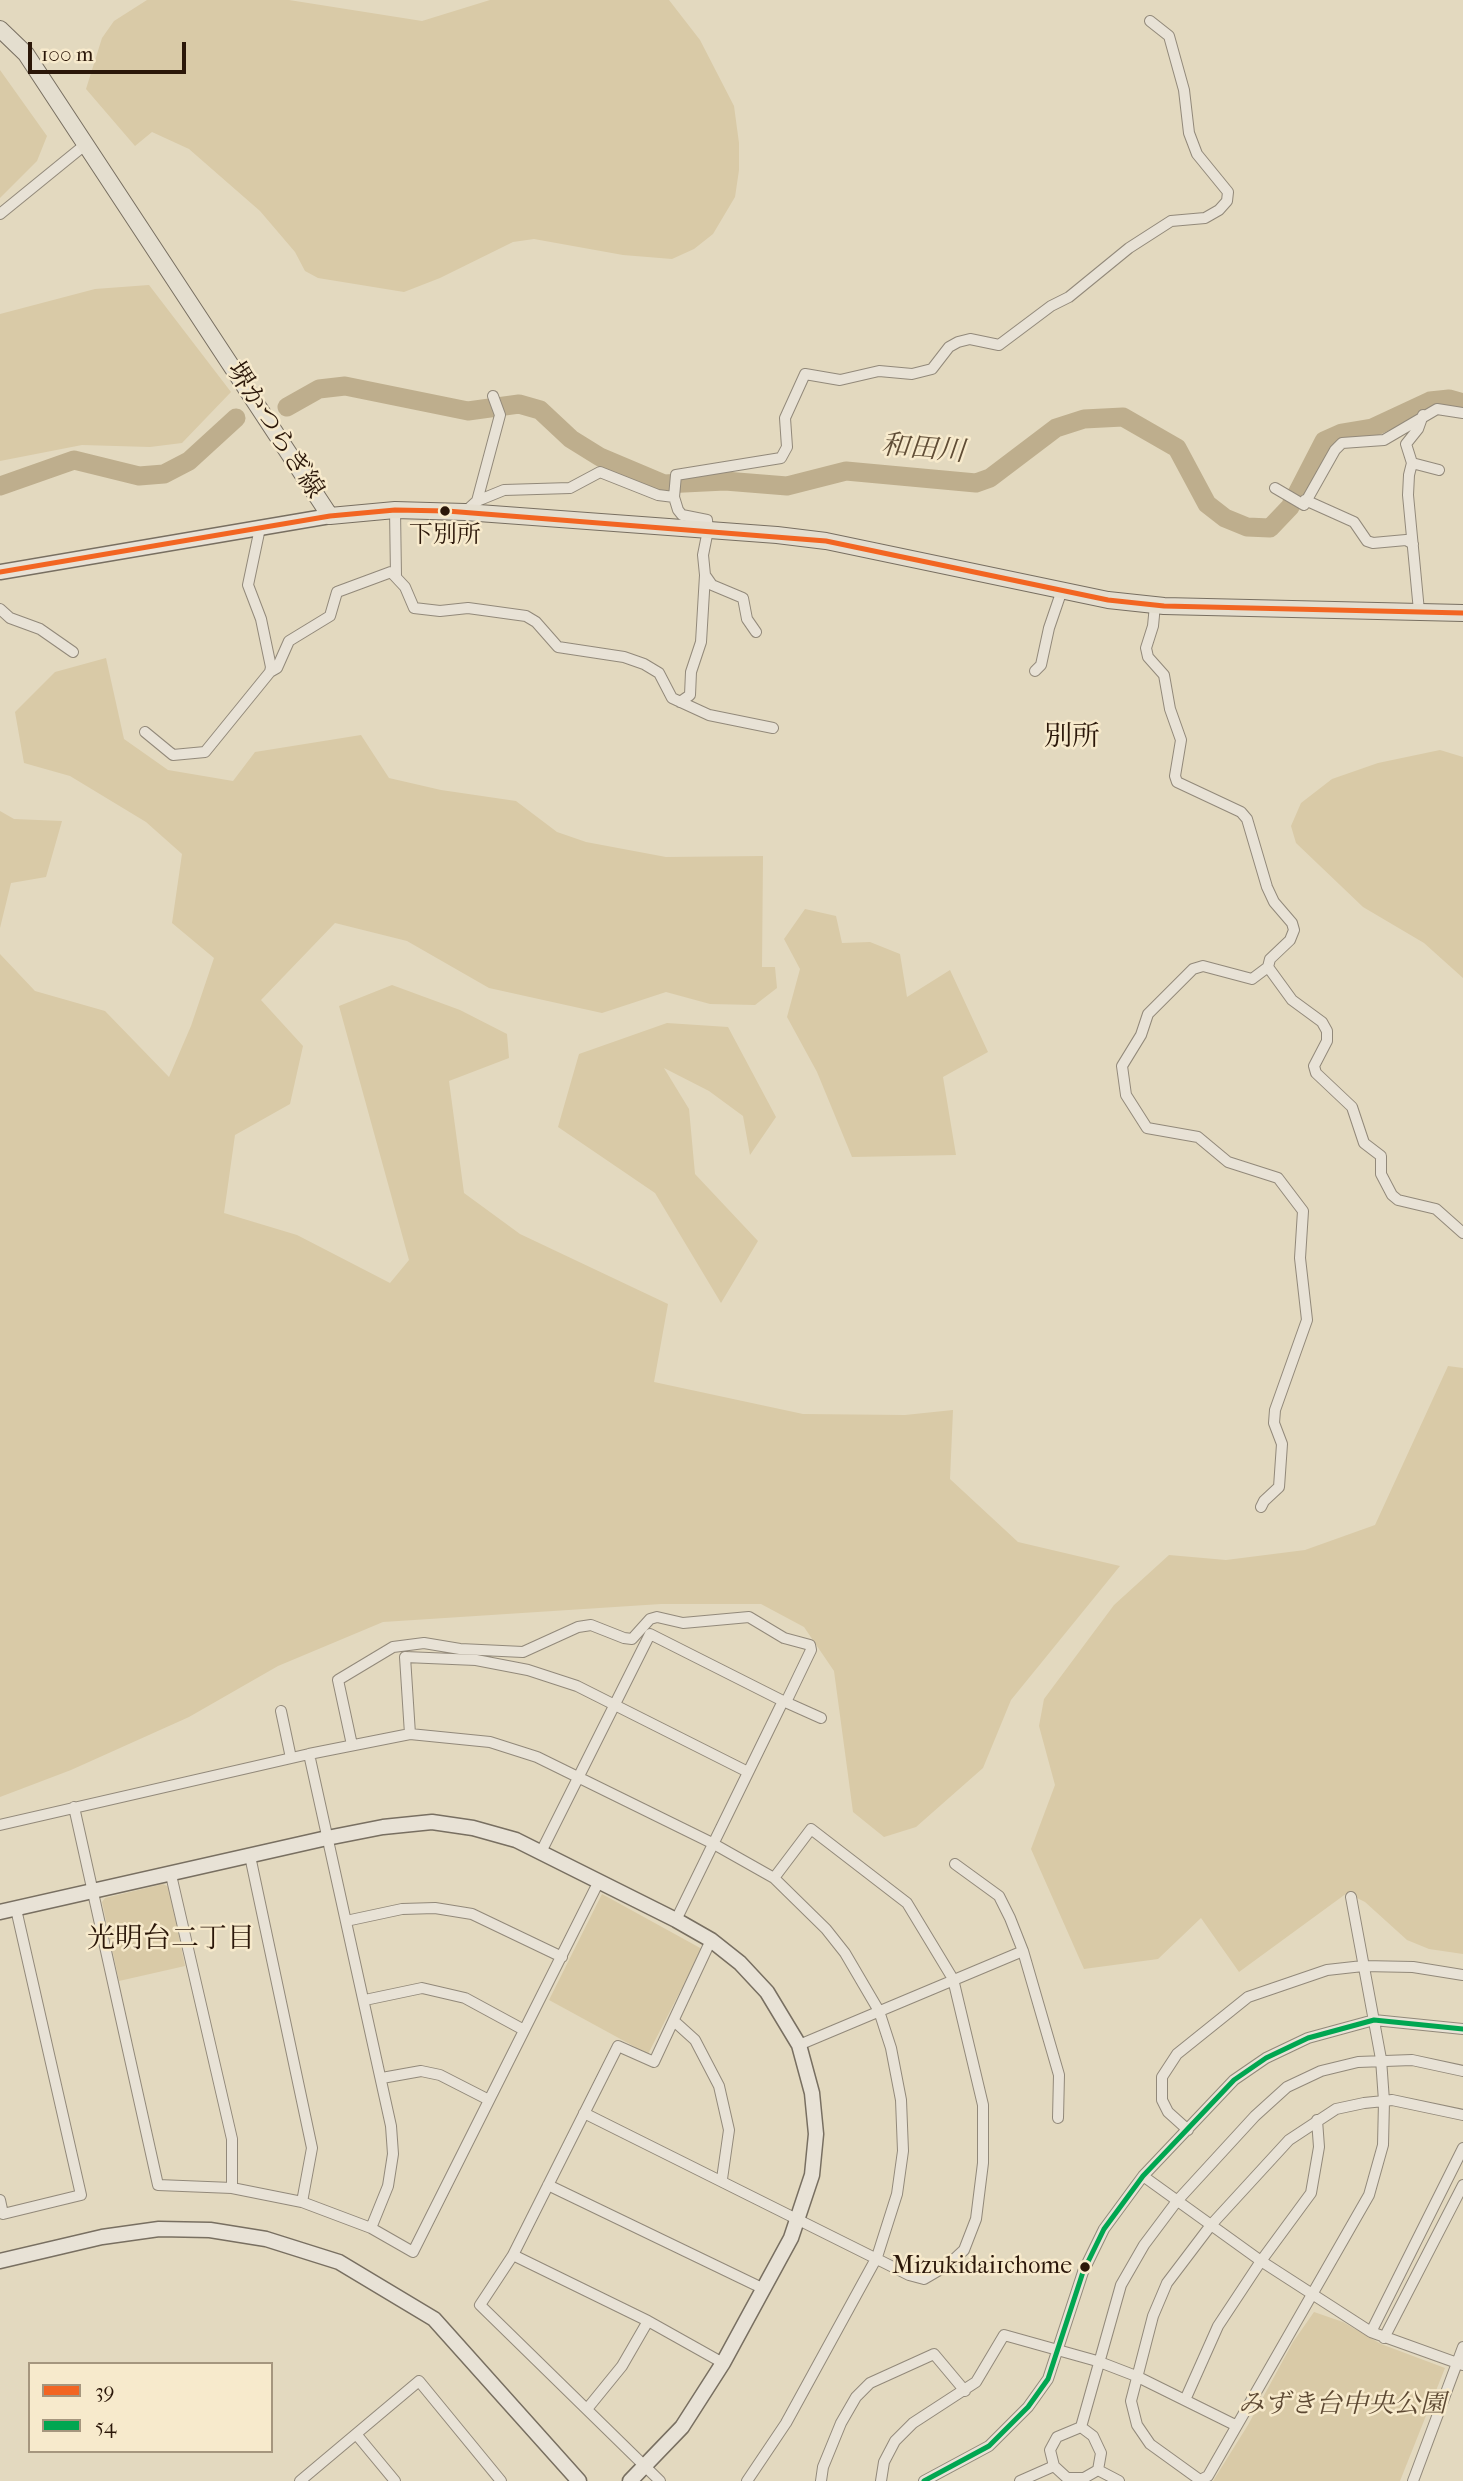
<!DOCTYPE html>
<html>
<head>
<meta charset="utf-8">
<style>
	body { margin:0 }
	#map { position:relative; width:1463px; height:2481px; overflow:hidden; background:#e3d9bf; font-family:"IM FELL French Canon",serif }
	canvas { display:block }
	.legend { position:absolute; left:28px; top:2362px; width:245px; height:91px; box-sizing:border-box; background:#f7eacc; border:2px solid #a5967e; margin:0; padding:9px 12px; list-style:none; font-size:21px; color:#2b1709 }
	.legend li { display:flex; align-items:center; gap:14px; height:35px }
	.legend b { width:35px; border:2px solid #a5967e }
	.scale { position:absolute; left:28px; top:42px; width:158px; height:32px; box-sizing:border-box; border:4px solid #2b1709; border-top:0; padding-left:9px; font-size:21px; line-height:24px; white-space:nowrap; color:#2b1709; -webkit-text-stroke:5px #f7eacc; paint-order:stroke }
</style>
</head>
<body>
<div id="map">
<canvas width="1463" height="2481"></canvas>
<ul class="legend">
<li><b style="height:9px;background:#f26522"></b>39</li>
<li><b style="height:9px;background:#00a651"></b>54</li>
</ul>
<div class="scale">100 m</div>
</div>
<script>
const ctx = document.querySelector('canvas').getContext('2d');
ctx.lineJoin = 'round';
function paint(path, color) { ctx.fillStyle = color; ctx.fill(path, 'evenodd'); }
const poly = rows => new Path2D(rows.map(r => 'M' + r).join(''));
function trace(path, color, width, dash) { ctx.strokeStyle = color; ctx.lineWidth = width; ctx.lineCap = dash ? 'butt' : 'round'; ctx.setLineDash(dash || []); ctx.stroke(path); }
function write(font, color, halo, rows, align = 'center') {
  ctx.font = font + ' "IM FELL French Canon","Noto Serif JP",serif'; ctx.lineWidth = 5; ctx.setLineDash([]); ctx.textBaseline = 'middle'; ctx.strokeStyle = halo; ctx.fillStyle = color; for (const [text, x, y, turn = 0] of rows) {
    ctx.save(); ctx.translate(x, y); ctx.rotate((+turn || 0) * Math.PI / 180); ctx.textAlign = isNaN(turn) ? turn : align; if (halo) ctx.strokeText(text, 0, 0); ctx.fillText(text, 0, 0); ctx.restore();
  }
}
paint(poly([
	[147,0,289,0,422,21,490,0,669,0,700,40,734,106,739,143,739,170,735,197,713,234,694,249,672,259,623,255,534,239,513,242,440,278,404,292,318,278,305,271,295,252,260,211,189,149,152,132,135,146,86,89,102,38,114,21],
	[0,70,47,136,37,161,0,198],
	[149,285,231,392,182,443,150,447,82,445,0,461,0,314,95,289],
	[106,658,124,739,168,770,233,781,255,752,361,735,389,778,441,790,516,801,557,832,586,842,666,857,763,856,762,967,775,967,777,988,755,1005,710,1004,666,992,602,1013,489,988,407,941,335,923,261,1000,303,1046,290,1104,235,1135,224,1213,297,1235,390,1283,409,1260,339,1006,392,985,460,1010,507,1034,509,1058,449,1081,464,1193,520,1234,668,1304,654,1382,803,1414,905,1415,953,1410,950,1479,1018,1542,1120,1566,1011,1700,983,1768,916,1827,884,1837,853,1812,834,1671,804,1627,761,1604,661,1604,383,1622,278,1666,189,1717,71,1770,0,1797,0,954,35,991,105,1011,169,1077,191,1026,214,958,172,923,182,854,146,822,70,776,24,763,15,712,55,672],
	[1440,750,1463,757,1463,978,1424,943,1363,907,1296,843,1291,826,1301,803,1332,779,1378,763],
	[0,811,14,819,62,821,46,877,11,883,0,928],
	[805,909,836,916,842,943,870,942,900,954,907,997,950,970,988,1052,943,1077,956,1155,852,1157,817,1072,787,1017,800,969,784,939],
	[667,1023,728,1027,776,1117,750,1155,743,1116,709,1091,664,1068,689,1109,695,1174,758,1241,721,1303,655,1193,558,1127,579,1054],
	[1448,1366,1463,1368,1463,1954,1429,1949,1407,1940,1365,1902,1347,1893,1239,1972,1201,1918,1158,1959,1084,1969,1031,1849,1055,1785,1039,1726,1044,1699,1114,1605,1169,1555,1226,1560,1305,1550,1375,1525],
	[163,1884,169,1887,185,1966,119,1981,102,1902,105,1898],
	[602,1894,702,1949,648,2054,549,2000],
	[1314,2312,1343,2322,1381,2344,1445,2368,1400,2481,1213,2481,1248,2425,1293,2342]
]), '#d9caa7');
trace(poly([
	[287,407,319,389,345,386,468,411,519,404,540,410,571,439,600,457,664,484,725,481,787,486,846,471,976,483,990,478,1056,428,1084,419,1123,417,1177,448,1207,504,1225,518,1247,527,1270,528,1290,507,1324,441,1342,433,1372,428,1430,401,1449,399,1463,403],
	[0,486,74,460,139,476,164,474,189,461,236,418]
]), '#beae8d', 19);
const street = poly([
	[0,214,86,144],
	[1412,463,1406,444,1418,429,1423,415],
	[1275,488,1304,505,1335,450,1342,443,1384,440,1437,409,1463,413],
	[1305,500,1354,522,1367,541,1373,543,1406,540,1413,544],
	[477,501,500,415,493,396],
	[395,510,396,576],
	[465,512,477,501,504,490,570,488,600,472,658,495,674,497],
	[705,575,712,585,743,598,747,619,756,632],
	[1155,605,1153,626,1146,648,1148,657,1164,675,1170,709,1181,740,1175,776,1177,782,1241,812,1247,819,1267,887,1274,902,1292,923,1294,930,1290,940,1270,959,1268,967,1292,1000,1322,1022,1327,1031,1327,1041,1314,1066,1316,1073,1352,1107,1364,1143,1381,1156,1381,1174,1392,1195,1398,1200,1436,1209,1463,1233],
	[0,609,10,618,40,629,73,652],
	[1419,611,1408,495,1409,475,1412,463,1439,470],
	[1035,671,1041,665,1049,628,1062,590],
	[270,672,277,668,289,641,330,616,337,592,391,572,405,587,414,608,440,611,468,608,526,616,536,622,558,647,624,657,644,664,659,673,672,698,709,715,773,728],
	[680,702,690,695,691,672,701,642,705,575,703,555,708,530,707,520,682,515,678,510,674,497,676,475,781,458,787,447,785,418,805,374,840,380,879,371,912,374,932,369,949,347,958,342,970,339,999,345,1051,306,1069,297,1129,248,1171,221,1205,218,1219,210,1227,201,1228,192,1197,154,1189,133,1184,90,1169,36,1150,21],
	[145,732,173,755,205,752,270,672,271,667,261,619,248,585,260,528],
	[1261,1507,1264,1501,1279,1487,1282,1444,1274,1423,1275,1410,1307,1320,1300,1258,1303,1211,1278,1178,1228,1162,1198,1137,1147,1128,1126,1095,1122,1066,1141,1035,1148,1014,1193,969,1203,966,1252,979,1268,967],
	[281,1711,291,1758],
	[410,1734,405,1657,476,1660,528,1670,577,1686,748,1772],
	[352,1745,338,1680,393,1647,424,1643,460,1649,523,1652,578,1627,591,1625,624,1638,632,1639,650,1619,657,1617,683,1623,749,1617,784,1638,810,1645,811,1650,787,1700,783,1701,821,1718],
	[309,1754,391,2126,393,2154,388,2186,371,2228],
	[74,1807,158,2185,232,2188,302,2202,371,2228,413,2252,599,1881],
	[0,1825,309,1754,410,1734,490,1742,537,1757,712,1843,774,1878,826,1929,845,1953,879,2011,891,2048,901,2100,903,2151,897,2194,877,2257,786,2423,747,2481],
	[541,1852,650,1634,783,1701,676,1920],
	[250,1856,312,2148,302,2202],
	[955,1864,999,1896,1010,1918,1023,1951,1059,2075,1058,2118],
	[171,1875,232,2139,232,2188],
	[1351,1897,1381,2059,1384,2101,1383,2145,1369,2195,1208,2476,1200,2480,1150,2444,1137,2425,1131,2401,1153,2316,1167,2283,1211,2225,1289,2140,1336,2109,1364,2103,1384,2101,1392,2100,1463,2115],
	[346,1921,402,1909,435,1908,472,1914,562,1957],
	[365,2000,422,1988,465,1998,524,2030],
	[674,2021,695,2040,719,2086,729,2130,722,2179],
	[799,2045,1023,1951],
	[382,2078,421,2071,440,2075,489,2100],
	[584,2113,909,2275,924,2279,948,2265,964,2250,976,2219,983,2163,983,2105,953,1979,907,1903,811,1829,774,1878],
	[1188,2130,1168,2112,1162,2100,1162,2077,1177,2054,1248,1997,1327,1970,1363,1966,1413,1967,1463,1975],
	[1143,2176,1261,2261,1371,2332,1463,2365],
	[548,2185,764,2289],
	[0,2200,3,2214,81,2195,16,1909],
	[513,2255,648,2321,723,2363],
	[1371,2332,1463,2148],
	[1384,2338,1463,2185],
	[1185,2400,1218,2326,1261,2261,1311,2193,1319,2147,1317,2120],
	[587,2409,622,2366,648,2321],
	[1081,2427,1121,2285,1144,2245,1177,2201,1255,2116,1287,2087,1321,2071,1358,2062,1412,2060,1463,2071],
	[1081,2427,1093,2436,1101,2453,1098,2470,1084,2478,1067,2478,1054,2466,1050,2450,1057,2437,1081,2427],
	[356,2434,395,2481],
	[1098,2470,1119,2481],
	[300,2481,419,2381,501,2481],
	[660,2481,480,2305,513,2255,618,2046,654,2062,711,1940],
	[821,2481,823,2467,841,2423,856,2397,870,2383,934,2354,965,2391],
	[881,2481,884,2462,895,2441,913,2423,976,2382,1004,2335,1097,2361,1136,2376,1235,2425],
	[924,2481,989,2446,1028,2407,1048,2379,1083,2272,1104,2229,1143,2176,1234,2080,1266,2058,1308,2038,1374,2020,1463,2029],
	[1020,2481,1054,2466],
	[1413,2481,1463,2347]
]);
const secondary = poly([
	[0,572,330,516],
	[0,1912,327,1838,383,1827,432,1822,473,1828,516,1840,676,1920,711,1940,740,1963,767,1992,799,2045,812,2093,816,2134,812,2175,791,2238,723,2363,682,2427,630,2481],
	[0,2261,102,2237,159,2229,210,2230,266,2239,339,2262,434,2319,579,2481]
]);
const primary = poly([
	[0,29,26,54,330,516,395,510,465,512,777,535,826,541,1108,600,1164,606,1463,613]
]);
trace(street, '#92897a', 12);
trace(secondary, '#786f61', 17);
trace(primary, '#786f61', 18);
trace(street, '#e8e2d6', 10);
trace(secondary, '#e8e2d6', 14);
trace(primary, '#e4decf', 16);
trace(poly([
	[0,572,330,516,395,510,447,511,826,541,1108,600,1164,606,1463,613]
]), '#f26522', 5);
trace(poly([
	[924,2481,989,2446,1028,2407,1048,2379,1083,2272,1104,2229,1143,2176,1234,2080,1266,2058,1308,2038,1374,2020,1463,2029]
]), '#00a651', 5);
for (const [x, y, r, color] of [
	[445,511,6,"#2b1709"],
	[1085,2267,6,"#2b1709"]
]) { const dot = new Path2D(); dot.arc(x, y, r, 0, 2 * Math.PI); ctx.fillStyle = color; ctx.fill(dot); trace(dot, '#f7eacc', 2.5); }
write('24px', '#2b1709', '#f7eacc', [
	["下別所",445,536],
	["Mizukidai1chome",1072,2267,"right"]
]);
write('26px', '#2b1709', '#f7eacc', [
	["堺かつらぎ線",274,431,57]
]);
write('italic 26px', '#5d4933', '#f7eacc', [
	["みずき台中央公園",1342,2406]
]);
write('italic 28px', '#5f4c35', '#f7eacc', [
	["和田川",923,450,5]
]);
write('28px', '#2b1709', '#f7eacc', [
	["別所",1072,738],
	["光明台二丁目",171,1940]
]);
</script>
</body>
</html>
